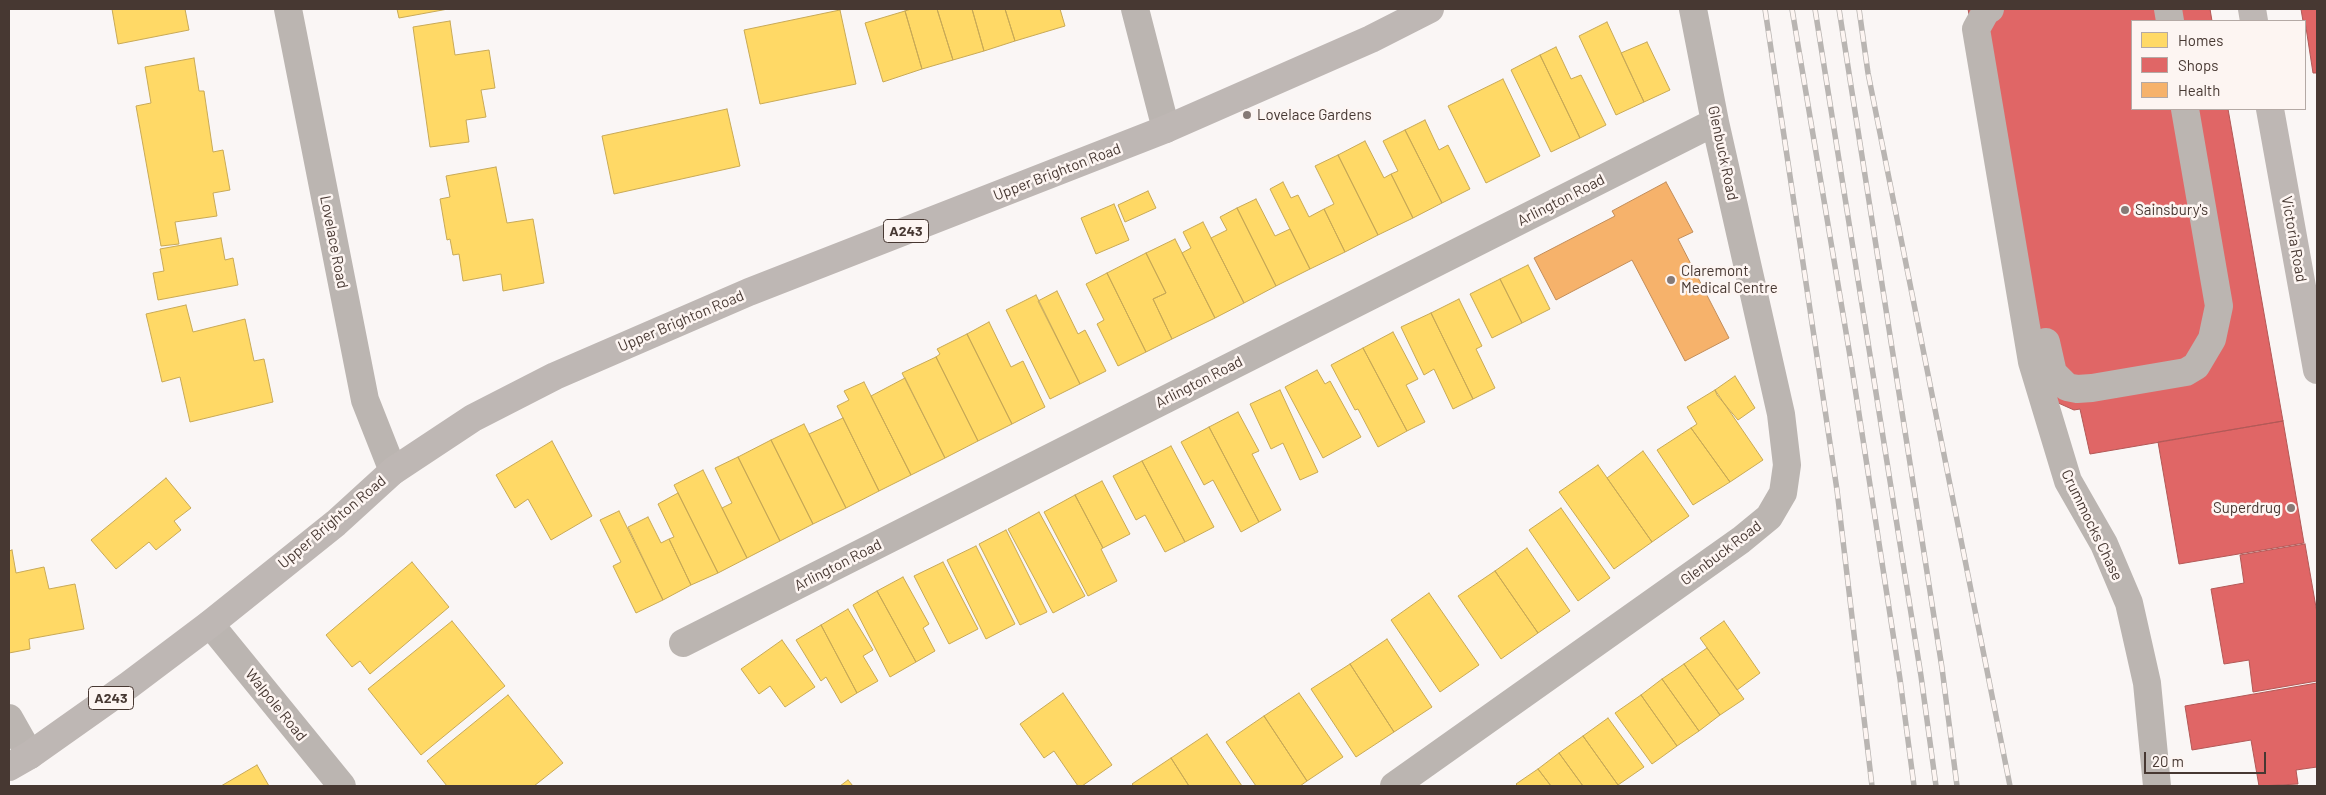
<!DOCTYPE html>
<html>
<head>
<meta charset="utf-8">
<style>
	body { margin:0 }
	#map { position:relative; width:2326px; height:795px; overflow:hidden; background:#faf6f5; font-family:Barlow,sans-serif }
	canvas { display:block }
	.frame { position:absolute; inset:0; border:10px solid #473832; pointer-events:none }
	.legend { position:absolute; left:2131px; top:20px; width:175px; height:90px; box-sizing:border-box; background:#fdf5f2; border:1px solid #b4a9a5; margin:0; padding:6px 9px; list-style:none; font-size:15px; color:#473832 }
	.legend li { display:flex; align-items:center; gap:10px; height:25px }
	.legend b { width:25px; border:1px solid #b4a9a5 }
	.scale { position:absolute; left:2144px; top:752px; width:122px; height:22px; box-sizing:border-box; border:2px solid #473832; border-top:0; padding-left:6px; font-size:15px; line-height:18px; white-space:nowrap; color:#473832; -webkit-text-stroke:4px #fdf5f2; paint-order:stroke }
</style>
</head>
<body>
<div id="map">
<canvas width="2326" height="795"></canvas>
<div class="frame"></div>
<ul class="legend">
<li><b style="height:14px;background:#ffd966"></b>Homes</li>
<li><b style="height:14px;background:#e06666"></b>Shops</li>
<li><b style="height:14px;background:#f6b26b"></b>Health</li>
</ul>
<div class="scale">20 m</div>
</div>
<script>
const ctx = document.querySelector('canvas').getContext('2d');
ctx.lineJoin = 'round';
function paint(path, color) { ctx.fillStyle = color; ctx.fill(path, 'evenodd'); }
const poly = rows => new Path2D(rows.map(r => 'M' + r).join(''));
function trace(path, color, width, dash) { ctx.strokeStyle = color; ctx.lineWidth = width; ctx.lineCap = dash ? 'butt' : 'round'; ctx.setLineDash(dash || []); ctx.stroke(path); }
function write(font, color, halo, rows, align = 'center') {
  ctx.font = font + ' Barlow,sans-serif'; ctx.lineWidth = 5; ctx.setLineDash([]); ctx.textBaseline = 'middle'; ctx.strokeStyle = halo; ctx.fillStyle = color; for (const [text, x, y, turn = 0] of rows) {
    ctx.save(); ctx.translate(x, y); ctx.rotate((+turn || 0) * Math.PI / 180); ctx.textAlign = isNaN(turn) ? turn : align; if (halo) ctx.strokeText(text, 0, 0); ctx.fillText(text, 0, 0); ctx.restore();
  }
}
const homes = poly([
	[112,9,185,9,189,30,118,44,112,9],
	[397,9,448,9,399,18,397,9],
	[911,9,937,9,953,60,922,69,905,11,911,9],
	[937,9,972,9,984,51,953,60,937,9],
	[972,9,1005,9,1015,41,984,51,972,9],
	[1005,9,1060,9,1065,26,1015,41,1005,9],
	[840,10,856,84,760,104,744,30,840,10],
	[905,11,922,69,883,82,865,23,905,11],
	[450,21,455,55,489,50,495,88,481,90,486,117,466,120,469,142,430,147,413,27,450,21],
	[1607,22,1644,102,1616,115,1579,36,1607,22],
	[1647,42,1670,90,1644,102,1621,53,1647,42],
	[1556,47,1571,79,1581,75,1606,125,1580,138,1540,55,1556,47],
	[1540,55,1580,138,1551,152,1511,70,1540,55],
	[194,58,199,91,204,91,213,152,223,150,230,190,213,193,217,216,175,222,179,244,161,246,136,106,151,103,145,67,194,58],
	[1503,79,1540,156,1486,183,1448,106,1503,79],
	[727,109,740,166,614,194,602,136,727,109],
	[1425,120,1439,150,1448,145,1470,189,1442,203,1405,130,1425,120],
	[1405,130,1442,203,1413,218,1391,174,1398,171,1383,141,1405,130],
	[1365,141,1384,178,1391,174,1413,218,1378,235,1338,155,1365,141],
	[1338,155,1378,235,1345,252,1324,209,1334,204,1315,166,1338,155],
	[496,167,507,223,533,219,544,283,503,291,501,274,463,281,459,254,453,255,450,239,447,240,440,199,450,197,446,176,496,167],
	[1283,182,1291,198,1298,195,1309,217,1324,209,1345,252,1310,269,1270,189,1283,182],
	[1148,191,1156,208,1125,222,1118,205,1148,191],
	[1256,199,1275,236,1290,229,1310,269,1276,286,1237,208,1256,199],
	[1114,204,1129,240,1096,254,1081,218,1114,204],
	[1237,208,1276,286,1244,303,1211,238,1227,230,1220,217,1237,208],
	[1203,222,1244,303,1215,318,1182,253,1191,248,1183,232,1203,222],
	[221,238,225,260,233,258,238,285,158,300,153,273,164,271,160,249,221,238],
	[1175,239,1215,318,1172,339,1153,299,1166,293,1146,253,1175,239],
	[1146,253,1166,293,1153,299,1172,339,1146,352,1107,273,1146,253],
	[1528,265,1550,309,1522,323,1500,279,1528,265],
	[1107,273,1146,352,1118,366,1097,324,1104,320,1086,284,1107,273],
	[1500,279,1522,323,1492,338,1470,294,1500,279],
	[1057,291,1078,334,1085,330,1106,371,1080,384,1038,301,1057,291],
	[1036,295,1080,384,1050,399,1006,310,1036,295],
	[1459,299,1482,346,1476,349,1495,388,1473,399,1431,313,1459,299],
	[186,305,193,332,245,319,254,361,264,359,273,402,190,422,180,377,162,382,146,314,186,305],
	[1431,313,1473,399,1453,409,1434,369,1424,375,1401,327,1431,313],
	[989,322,1011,367,1023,361,1045,407,1012,424,967,334,989,322],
	[1393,332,1418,379,1406,385,1425,422,1407,431,1363,348,1393,332],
	[967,334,1012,424,978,441,936,357,940,354,937,349,967,334],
	[1363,348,1407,431,1378,447,1358,409,1355,410,1331,365,1363,348],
	[936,357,978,441,945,458,902,373,936,357],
	[1317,370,1325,384,1330,381,1361,437,1323,458,1285,387,1317,370],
	[1735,376,1755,408,1738,420,1717,395,1715,390,1735,376],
	[905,378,945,458,911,475,871,396,905,378],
	[864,382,911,475,879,491,837,406,849,400,844,391,864,382],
	[1280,390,1318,472,1300,480,1283,443,1271,449,1250,404,1280,390],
	[1715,390,1763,460,1730,482,1691,428,1697,424,1687,407,1715,390],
	[1238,412,1259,451,1252,454,1281,510,1259,522,1209,427,1238,412],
	[843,418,879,491,846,508,809,434,843,418],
	[804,424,846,508,813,524,771,440,804,424],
	[1209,427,1259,522,1241,532,1213,480,1204,485,1181,442,1209,427],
	[1691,428,1730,482,1693,505,1657,450,1691,428],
	[771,440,813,524,780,541,738,457,771,440],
	[552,441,592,516,551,540,528,499,515,508,496,475,552,441],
	[1171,446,1214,527,1185,542,1142,461,1171,446],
	[1643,451,1689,516,1652,542,1607,478,1643,451],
	[738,457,780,541,747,558,722,508,732,503,715,468,738,457],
	[1142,461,1185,542,1165,552,1145,515,1136,520,1113,476,1142,461],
	[1598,465,1652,542,1614,569,1559,492,1598,465],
	[703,470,747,558,718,573,674,485,703,470],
	[166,478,191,508,174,521,181,530,156,550,149,542,116,569,91,540,166,478],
	[1102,481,1130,534,1103,548,1075,495,1102,481],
	[678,493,718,573,691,585,669,539,674,537,658,504,678,493],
	[1075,495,1103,548,1101,549,1117,581,1088,596,1044,512,1075,495],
	[1561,508,1610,578,1578,601,1529,530,1561,508],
	[619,511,663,600,636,613,613,566,621,562,600,520,619,511],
	[1039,512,1085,596,1053,613,1008,529,1039,512],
	[648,517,661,543,669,539,691,585,663,600,628,527,648,517],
	[1006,530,1047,612,1020,625,979,544,1006,530],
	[976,546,1015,624,986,639,947,560,976,546],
	[1527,548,1570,611,1538,633,1495,571,1527,548],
	[12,550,16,573,44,567,49,589,75,584,84,629,29,639,30,649,9,653,9,551,12,550],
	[412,562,449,607,370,674,360,661,352,667,326,635,412,562],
	[943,562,978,629,949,644,914,576,943,562],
	[1495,571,1538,633,1501,659,1458,596,1495,571],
	[903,577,929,624,923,628,935,651,916,662,877,591,903,577],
	[877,591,916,662,890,677,853,605,877,591],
	[1429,593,1479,665,1440,692,1391,620,1429,593],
	[848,609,873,650,863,656,878,681,857,693,821,625,848,609],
	[452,621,505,686,421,755,368,689,452,621],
	[1724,621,1760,673,1737,690,1700,638,1724,621],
	[821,625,857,693,841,703,826,677,821,681,796,640,821,625],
	[1387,639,1432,707,1394,732,1350,664,1387,639],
	[782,640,815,687,785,707,770,686,759,694,741,669,782,640],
	[1707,648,1744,699,1720,715,1684,664,1707,648],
	[1350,664,1394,732,1356,757,1311,689,1350,664],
	[1684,664,1720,715,1699,731,1662,679,1684,664],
	[1662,679,1699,731,1677,746,1641,695,1662,679],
	[1063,693,1112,765,1082,786,1078,786,1054,751,1044,758,1020,724,1063,693],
	[1299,693,1343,757,1307,781,1264,716,1299,693],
	[508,695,563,763,534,786,447,786,427,761,508,695],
	[1641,695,1677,746,1652,764,1615,713,1641,695],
	[1264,716,1307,781,1300,786,1256,786,1226,742,1264,716],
	[1608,718,1644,767,1618,785,1583,736,1608,718],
	[1207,734,1242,786,1189,786,1171,758,1207,734],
	[1583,736,1618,785,1617,786,1583,786,1559,753,1583,736],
	[1559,753,1583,786,1551,786,1538,769,1559,753],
	[1171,758,1189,786,1134,786,1132,784,1171,758],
	[257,765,269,786,221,786,257,765],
	[1538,769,1551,786,1518,786,1516,784,1538,769],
	[848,780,853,786,840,786,848,780]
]);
paint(homes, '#ffd966');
trace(homes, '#c8a956', 1);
const shops = poly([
	[1968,9,2210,9,2212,21,2132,21,2132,109,2228,109,2283,421,2090,454,2080,409,2074,410,2056,402,2035,376,1968,9],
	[2301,9,2317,9,2317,73,2313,73,2305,21,2303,21,2301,9],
	[2283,421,2304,543,2179,564,2158,442,2283,421],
	[2305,544,2317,613,2317,681,2253,692,2249,660,2224,664,2211,589,2244,583,2240,555,2305,544],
	[2317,683,2317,767,2296,770,2298,784,2259,786,2251,740,2192,750,2185,706,2317,683]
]);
paint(shops, '#e06666');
trace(shops, '#b25856', 1);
const health = poly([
	[1666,182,1693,232,1678,239,1729,338,1685,361,1632,260,1556,300,1534,258,1615,216,1612,211,1666,182]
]);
paint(health, '#f6b26b');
trace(health, '#c28d5a', 1);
trace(poly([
	[288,9,365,400,393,471],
	[1135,9,1166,129],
	[1990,9,1986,11,1976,29,2032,362,2068,481,2104,544,2129,603,2147,683,2157,786],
	[2168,9,2170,21],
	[2046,342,2053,373,2067,387,2077,389,2092,388,2186,372,2196,366,2212,339,2219,306,2185,109],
	[210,624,342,786],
	[683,643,1715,122],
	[9,718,30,755],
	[1394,786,1741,540,1769,517,1783,493,1787,465,1781,414,1715,122,1693,9]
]), '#bbb5b1', 28);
trace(poly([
	[2252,9,2254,21],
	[2270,109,2317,370],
	[9,767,30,755,129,685,210,624,336,523,393,471,473,418,555,376,749,292,1166,129,1371,39,1430,9]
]), '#beb7b4', 28);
const rail = poly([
	[1765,9,1837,490,1872,786],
	[1792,9,1851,362,1900,679,1914,786],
	[1815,9,1921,676,1936,786],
	[1839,9,1942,668,1957,786],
	[1859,9,1868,73,2010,786]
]);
trace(rail, '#b9b5b2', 5.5);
trace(rail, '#fdf5f2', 4, [11]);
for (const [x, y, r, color] of [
	[1247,115,5,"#867a76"],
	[2125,210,5,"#867a76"],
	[1671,280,5,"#867a76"],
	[2291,508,5,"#867a76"]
]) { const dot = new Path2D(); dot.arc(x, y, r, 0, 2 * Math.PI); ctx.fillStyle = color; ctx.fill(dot); trace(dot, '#fdf5f2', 2); }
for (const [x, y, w] of [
	[906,231,45],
	[111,698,45]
]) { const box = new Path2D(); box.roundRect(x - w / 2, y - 11.5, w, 23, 4); ctx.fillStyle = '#fdf5f2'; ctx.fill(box); trace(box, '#473832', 1); }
write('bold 14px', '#473832', null, [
	["A243",906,231],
	["A243",111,698]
]);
write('15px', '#473832', '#fdf5f2', [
	["Lovelace Gardens",1257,115],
	["Sainsbury's",2135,210],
	["Claremont",1681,271],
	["Medical Centre",1681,288],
	["Superdrug",2281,508,"right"]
], 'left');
write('15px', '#473832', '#fdf5f2', [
	["Glenbuck Road",1723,153,78],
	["Upper Brighton Road",1057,172,-21],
	["Arlington Road",1561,200,-27],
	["Victoria Road",2294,239,80],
	["Lovelace Road",334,242,79],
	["Upper Brighton Road",681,321,-23],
	["Arlington Road",1199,382,-27],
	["Upper Brighton Road",332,522,-40],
	["Crummocks Chase",2092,525,64],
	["Glenbuck Road",1721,553,-37],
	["Arlington Road",838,565,-27],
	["Walpole Road",276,705,51]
]);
</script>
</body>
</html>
